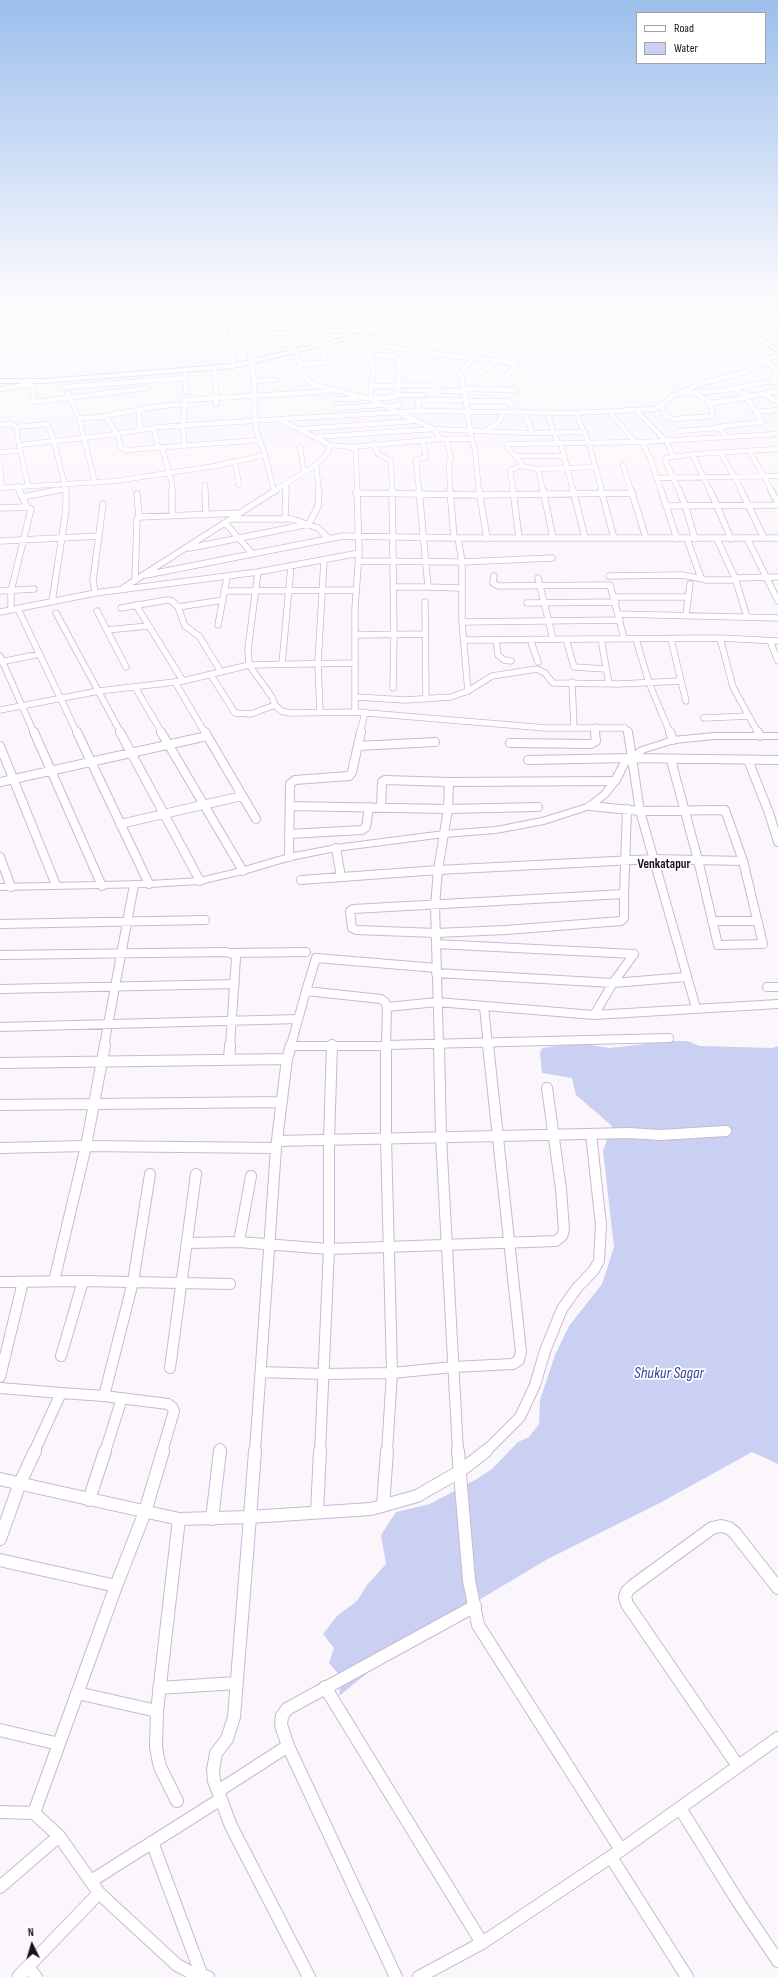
<!DOCTYPE html>
<html>
<head>
<meta charset="utf-8">
<style>
	body { margin:0 }
	#map { position:relative; width:778px; height:1977px; overflow:hidden; background:#fbf6fc; font-family:"Sofia Sans Condensed",sans-serif }
	canvas { display:block }
	.legend { position:absolute; left:636px; top:12px; width:130px; height:52px; box-sizing:border-box; background:#fff; border:1px solid #a3a0a5; margin:0; padding:5px 7px; list-style:none; font-size:12px; color:#1a121d }
	.legend li { display:flex; align-items:center; gap:8px; height:20px }
	.legend b { width:20px; border:1px solid #a3a0a5 }
	.north { position:absolute; left:12px; top:1925px; width:40px; height:40px; -webkit-text-stroke:3px #fff; paint-order:stroke; rotate:355deg; font-size:11px; font-weight:700; line-height:16px; text-align:center; color:#1a121d }
	.north::after { content:''; display:block; margin:auto; width:14px; height:18px; background:#1a121d; clip-path:polygon(50% 0,100% 100%,50% 72%,0 100%) }
</style>
</head>
<body>
<div id="map">
<canvas width="778" height="1977"></canvas>
<ul class="legend">
<li><b style="height:5px;background:#fff"></b>Road</li>
<li><b style="height:11px;background:#cad0f1"></b>Water</li>
</ul>
<div class="north">N</div>
</div>
<script>
const ctx = document.querySelector('canvas').getContext('2d');
ctx.lineJoin = 'round';
function paint(path, color) { ctx.fillStyle = color; ctx.fill(path, 'evenodd'); }
const poly = rows => new Path2D(rows.map(r => 'M' + r).join(''));
function trace(path, color, width, dash) { ctx.strokeStyle = color; ctx.lineWidth = width; ctx.lineCap = dash ? 'butt' : 'round'; ctx.setLineDash(dash || []); ctx.stroke(path); }
function write(font, color, halo, rows, align = 'center') {
  ctx.font = font + ' "Sofia Sans Condensed",sans-serif'; ctx.lineWidth = 3.5; ctx.setLineDash([]); ctx.textBaseline = 'middle'; ctx.strokeStyle = halo; ctx.fillStyle = color; for (const [text, x, y, turn = 0] of rows) {
    ctx.save(); ctx.translate(x, y); ctx.rotate((+turn || 0) * Math.PI / 180); ctx.textAlign = isNaN(turn) ? turn : align; if (halo) ctx.strokeText(text, 0, 0); ctx.fillText(text, 0, 0); ctx.restore();
  }
}
paint(poly([
	[671,1041,687,1041,700,1046,772,1048,778,1046,778,1464,752,1452,658,1504,546,1560,397,1649,339,1696,341,1677,329,1663,334,1648,323,1634,337,1616,357,1601,367,1585,386,1564,381,1535,396,1512,430,1504,475,1480,492,1469,518,1442,529,1437,539,1424,540,1400,555,1355,569,1326,602,1284,614,1247,603,1151,612,1126,576,1095,572,1078,542,1073,540,1053,542,1048,577,1043,610,1048]
]), '#cad0f1');
const streetFar4 = poly([
	[231,304,231,318],
	[467,304,504,312],
	[610,304,612,316],
	[630,304,640,329,634,335,658,339,667,346],
	[432,307,532,327,518,342],
	[231,312,395,308,428,309],
	[716,316,778,308],
	[114,318,117,304],
	[635,319,679,317,709,312],
	[405,321,489,339],
	[230,324,390,318],
	[231,329,233,366],
	[773,329,760,317,778,315],
	[232,335,385,329,397,304],
	[497,335,521,339],
	[358,337,364,344,374,367,370,399],
	[401,337,438,317],
	[428,340,459,322],
	[364,344,467,358],
	[446,347,496,320],
	[296,350,302,372,312,384,370,399,434,429,440,439,472,439,475,450,479,491],
	[368,354,397,357,399,365,398,395,395,397,371,399],
	[472,357,517,364,505,377],
	[764,360,775,369,777,373,772,381,774,382],
	[299,364,326,363,320,337],
	[215,368,216,404],
	[482,373,496,361],
	[185,374,186,392],
	[28,381,33,388,33,401,35,402,146,388],
	[254,381,276,380],
	[399,385,430,385],
	[373,386,399,386],
	[65,387,185,378],
	[0,389,31,384],
	[464,389,516,390],
	[733,389,751,396,778,391],
	[443,391,465,391],
	[68,393,79,418,95,483],
	[684,393,720,391,778,380],
	[695,393,711,403,751,397],
	[398,395,424,395],
	[766,395,778,402],
	[336,399,357,399],
	[661,406,666,416,675,419,712,416,711,403],
	[386,407,400,405],
	[337,408,382,405],
	[139,409,140,430],
	[636,410,666,441,674,457],
	[419,411,418,402,424,400,505,401,511,403,513,413],
	[609,411,635,442],
	[755,412,778,410],
	[525,413,532,433],
	[547,413,558,444],
	[576,413,589,444,602,491],
	[104,416,154,407,184,404],
	[79,418,106,417,117,434,121,448,128,450,259,440],
	[282,421,330,445,351,447,356,451,357,491],
	[0,425,12,424,16,427,47,424,54,441,66,491],
	[16,427,19,445],
	[154,428,158,448],
	[300,429,415,421],
	[485,431,498,423,503,413],
	[679,431,718,428],
	[471,436,461,373,472,358,462,355,515,324],
	[313,437,434,429,526,433,585,432],
	[727,437,718,427,762,422,747,398],
	[446,439,451,457,449,461,450,491],
	[642,442,651,460,661,491],
	[374,443,378,454,391,461,392,491],
	[561,444,573,491],
	[184,445,183,426,185,400,330,391],
	[162,447,172,484,172,491],
	[300,447,304,472],
	[351,447,440,439],
	[0,452,20,451],
	[750,452,772,491],
	[721,453,742,491],
	[265,455,274,491],
	[693,455,710,491],
	[516,456,564,456],
	[235,462,239,485],
	[316,465,319,491],
	[623,465,631,491],
	[0,466,2,488],
	[522,466,538,469,543,491],
	[537,469,596,467],
	[656,478,778,476],
	[28,485,19,445,102,436,160,427,313,417,419,411,576,413,652,409,658,408,671,397,700,384,745,372,764,360,778,356],
	[205,485,205,491],
	[17,486,20,491],
	[0,488,115,481,215,466,265,455,256,430,254,381,249,347,253,345,320,342],
	[53,491,66,489],
	[274,491,316,465,328,452,330,445],
	[286,491,286,485],
	[419,491,416,460,426,457,422,440],
	[513,491,510,470,523,465,507,447,508,444,642,442,778,434],
	[679,491,665,460,666,458,695,454,778,449]
]);
const streetFar3 = poly([
	[172,490,172,515],
	[205,490,206,515],
	[274,490,274,492],
	[392,490,394,635,393,688],
	[419,490,428,587,461,588],
	[450,490,454,538],
	[479,490,487,539],
	[513,490,519,538],
	[543,490,553,538],
	[573,490,585,538],
	[601,490,614,538],
	[631,490,646,538],
	[661,490,677,539],
	[679,490,685,505,695,539],
	[710,490,731,539],
	[741,490,764,538],
	[771,490,778,503],
	[356,493,479,495,633,493],
	[137,494,139,517],
	[22,497,58,490],
	[666,506,778,505],
	[0,508,27,507],
	[285,518,286,490],
	[233,519,292,519,318,528,328,538],
	[225,523,252,553],
	[458,538,462,562,462,622,468,691],
	[747,538,778,601],
	[687,539,701,578,706,580,736,580],
	[717,539,735,578,747,617],
	[0,541,99,536],
	[190,548,309,524,318,506,319,490],
	[359,561,462,562,552,558],
	[258,572,248,649,249,665,272,697,275,705,281,711,291,713,355,712,546,728,625,728,628,733],
	[146,575,343,536,454,538,778,538],
	[494,576,493,583,498,586,610,585,624,638],
	[609,576,682,575,703,579],
	[538,578,553,639],
	[735,578,778,577],
	[135,581,137,519,139,517,240,513],
	[393,587,428,587],
	[123,588,276,490],
	[0,591,34,589],
	[224,591,356,590],
	[95,593,93,580,103,504],
	[614,597,688,597],
	[52,602,66,510,66,490],
	[425,602,426,699],
	[527,603,616,602],
	[136,605,183,681],
	[178,607,185,626,199,636,221,672],
	[121,608,167,600,172,601,178,607,223,600],
	[18,609,77,733],
	[11,610,11,591,31,509,27,507,19,490],
	[97,611,126,667],
	[0,612,95,593,258,572,359,553],
	[56,613,121,733],
	[618,614,778,618],
	[686,615,690,584],
	[462,622,620,620],
	[218,625,227,577],
	[107,630,148,626],
	[356,635,425,634],
	[720,638,733,687,758,733],
	[530,639,538,662],
	[566,639,574,667,606,669],
	[601,639,609,684],
	[636,639,649,683,670,733],
	[671,639,681,681],
	[464,640,720,638,778,641],
	[496,640,498,655,504,660,511,661],
	[770,641,778,661],
	[0,656,34,733],
	[0,662,40,654],
	[282,664,291,566],
	[211,675,235,713,251,714,275,705],
	[175,682,205,733],
	[572,682,574,728],
	[135,687,162,733],
	[356,697,405,700,451,697,468,691,492,676,537,669,545,673,553,683,618,684,681,681,686,701],
	[0,710,99,691,183,681,249,665,354,663],
	[320,712,318,663,324,560],
	[355,712,355,608,359,553,357,490],
	[704,718,749,716],
	[595,727,595,733],
	[360,733,365,712]
]);
const streetFar2 = poly([
	[34,732,102,886],
	[77,732,149,884],
	[120,732,200,881],
	[161,732,243,871],
	[205,732,256,819],
	[628,732,640,811,696,1008],
	[670,732,673,740],
	[758,732,760,736],
	[510,743,591,744,596,741,595,732],
	[0,746,56,885],
	[358,746,435,742],
	[528,760,631,758,778,760],
	[671,760,698,860],
	[748,760,769,813,778,842],
	[0,782,207,736],
	[290,806,448,809,538,807],
	[590,806,640,811,725,810,743,861],
	[381,807,382,782,385,780,449,782],
	[120,824,242,796],
	[289,834,362,830,366,827,369,807],
	[336,848,341,877],
	[0,857,11,887],
	[289,857,290,784,295,780,349,776,352,772,361,732],
	[698,860,743,861,763,944,718,945,698,860],
	[301,880,438,870,654,859,698,860],
	[624,894,624,918,621,921,506,930,436,933,356,930,352,928,350,911,353,909,624,894],
	[624,894,627,809],
	[712,921,757,921],
	[0,924,205,920],
	[436,944,634,954],
	[230,953,306,952],
	[634,954,613,983,594,1015,778,1004],
	[0,955,226,952,234,954,236,958,230,1046],
	[436,973,613,983,686,977],
	[767,987,778,987],
	[0,989,235,984],
	[306,991,316,958,437,968],
	[387,1007,437,1002,594,1015],
	[484,1007,488,1046],
	[0,1027,298,1019],
	[291,1045,306,991,381,999,385,1002,387,1007,386,1045,669,1038],
	[104,1046,134,885],
	[291,1046,386,1046],
	[439,1046,435,906,438,870,448,809,449,782,615,781]
]);
const streetFar1 = poly([
	[386,1045,386,1138,392,1373,387,1452],
	[439,1045,441,1137,458,1452],
	[229,1060,230,1045],
	[0,1063,287,1059,291,1045],
	[0,1105,281,1102],
	[277,1141,629,1133,660,1135,726,1131],
	[0,1148,86,1146,276,1148],
	[150,1174,133,1282,104,1396,168,1404,172,1407,174,1411,162,1452],
	[239,1242,251,1176],
	[187,1243,239,1242,329,1249,556,1241,562,1236,564,1230,561,1189,547,1088],
	[54,1281,86,1146,105,1045],
	[0,1282,83,1281,230,1284],
	[61,1356,83,1281],
	[170,1368,196,1174],
	[261,1372,323,1374,392,1373,453,1367,513,1364,519,1360,521,1352,488,1045],
	[0,1377,23,1282],
	[0,1388,61,1393],
	[34,1452,61,1393,104,1396],
	[105,1452,122,1398],
	[220,1452,220,1449],
	[255,1452,276,1148,287,1059],
	[320,1452,329,1249,329,1140,332,1045],
	[485,1452,520,1417,535,1385,545,1351,562,1309,577,1288,594,1270,599,1261,601,1225,591,1134]
]);
const street = poly([
	[163,1451,145,1512,116,1586,34,1813,59,1836,99,1893,177,1965,192,1973,208,1977],
	[0,1479,179,1519,250,1517,255,1451],
	[89,1500,105,1451],
	[383,1506,387,1451],
	[317,1512,320,1451],
	[212,1519,220,1451],
	[0,1539,20,1483,35,1451],
	[0,1560,116,1586],
	[325,1687,482,1943],
	[159,1688,236,1683],
	[77,1693,157,1711,179,1519],
	[157,1711,156,1747,158,1758,160,1767,177,1801],
	[0,1730,59,1744],
	[288,1746,396,1977],
	[738,1766,627,1604,625,1597,627,1591,634,1585,712,1528,721,1526,729,1528,735,1533,778,1588],
	[218,1791,288,1746,281,1725,282,1716,287,1709,475,1606],
	[680,1808,739,1903,778,1961],
	[0,1812,34,1813],
	[152,1842,202,1976],
	[621,1850,778,1738],
	[611,1857,687,1977],
	[91,1881,221,1799],
	[0,1887,59,1836],
	[28,1967,36,1977],
	[18,1977,99,1893],
	[309,1977,231,1826,214,1781,213,1770,216,1753,227,1739,234,1717,250,1517,371,1509,417,1496,459,1472,486,1451],
	[419,1977,482,1943,621,1850,478,1625,469,1580,458,1451]
]);
const secondary = poly([
	[431,304,438,304,387,330,233,368,45,383,0,383,0,379,45,379,233,364,383,328,431,304],
	[688,304,695,304,749,330,778,349,778,353,745,332,688,304],
	[714,733,778,733,778,739,714,739,674,743,645,752,627,766,620,781,608,796,593,808,544,824,496,833,444,837,336,851,291,860,247,873,200,884,149,887,0,890,0,884,149,881,200,878,241,868,289,854,336,845,444,831,496,827,542,818,587,804,602,792,611,780,620,763,639,748,673,737,714,733]
]);
trace(streetFar4, '#cdb6d4', 5.5);
trace(streetFar3, '#cdb6d4', 7);
trace(streetFar2, '#cdb6d4', 10);
trace(streetFar1, '#cdb6d4', 12);
trace(street, '#cdb6d4', 14);
trace(secondary, '#cdb6d4', 2);
trace(streetFar4, '#fff', 4.5);
trace(streetFar3, '#fff', 5.5);
trace(streetFar2, '#fff', 8);
trace(streetFar1, '#fff', 10);
trace(street, '#fff', 12);
paint(secondary, '#fff');
const sky = ctx.createLinearGradient(0, 0, 0, 581);
sky.addColorStop(0, '#9cbfec');
sky.addColorStop(0.52, '#fdfbfe');
sky.addColorStop(1, '#fdfbfe00');
ctx.fillStyle = sky;
ctx.fillRect(0, 0, 778, 581);
write('bold 13px', '#1a121d', '#fff', [
	["Venkatapur",664,865]
]);
write('italic 16px', '#3c3f9a', '#fff', [
	["Shukur Sagar",669,1374]
]);
</script>
</body>
</html>
